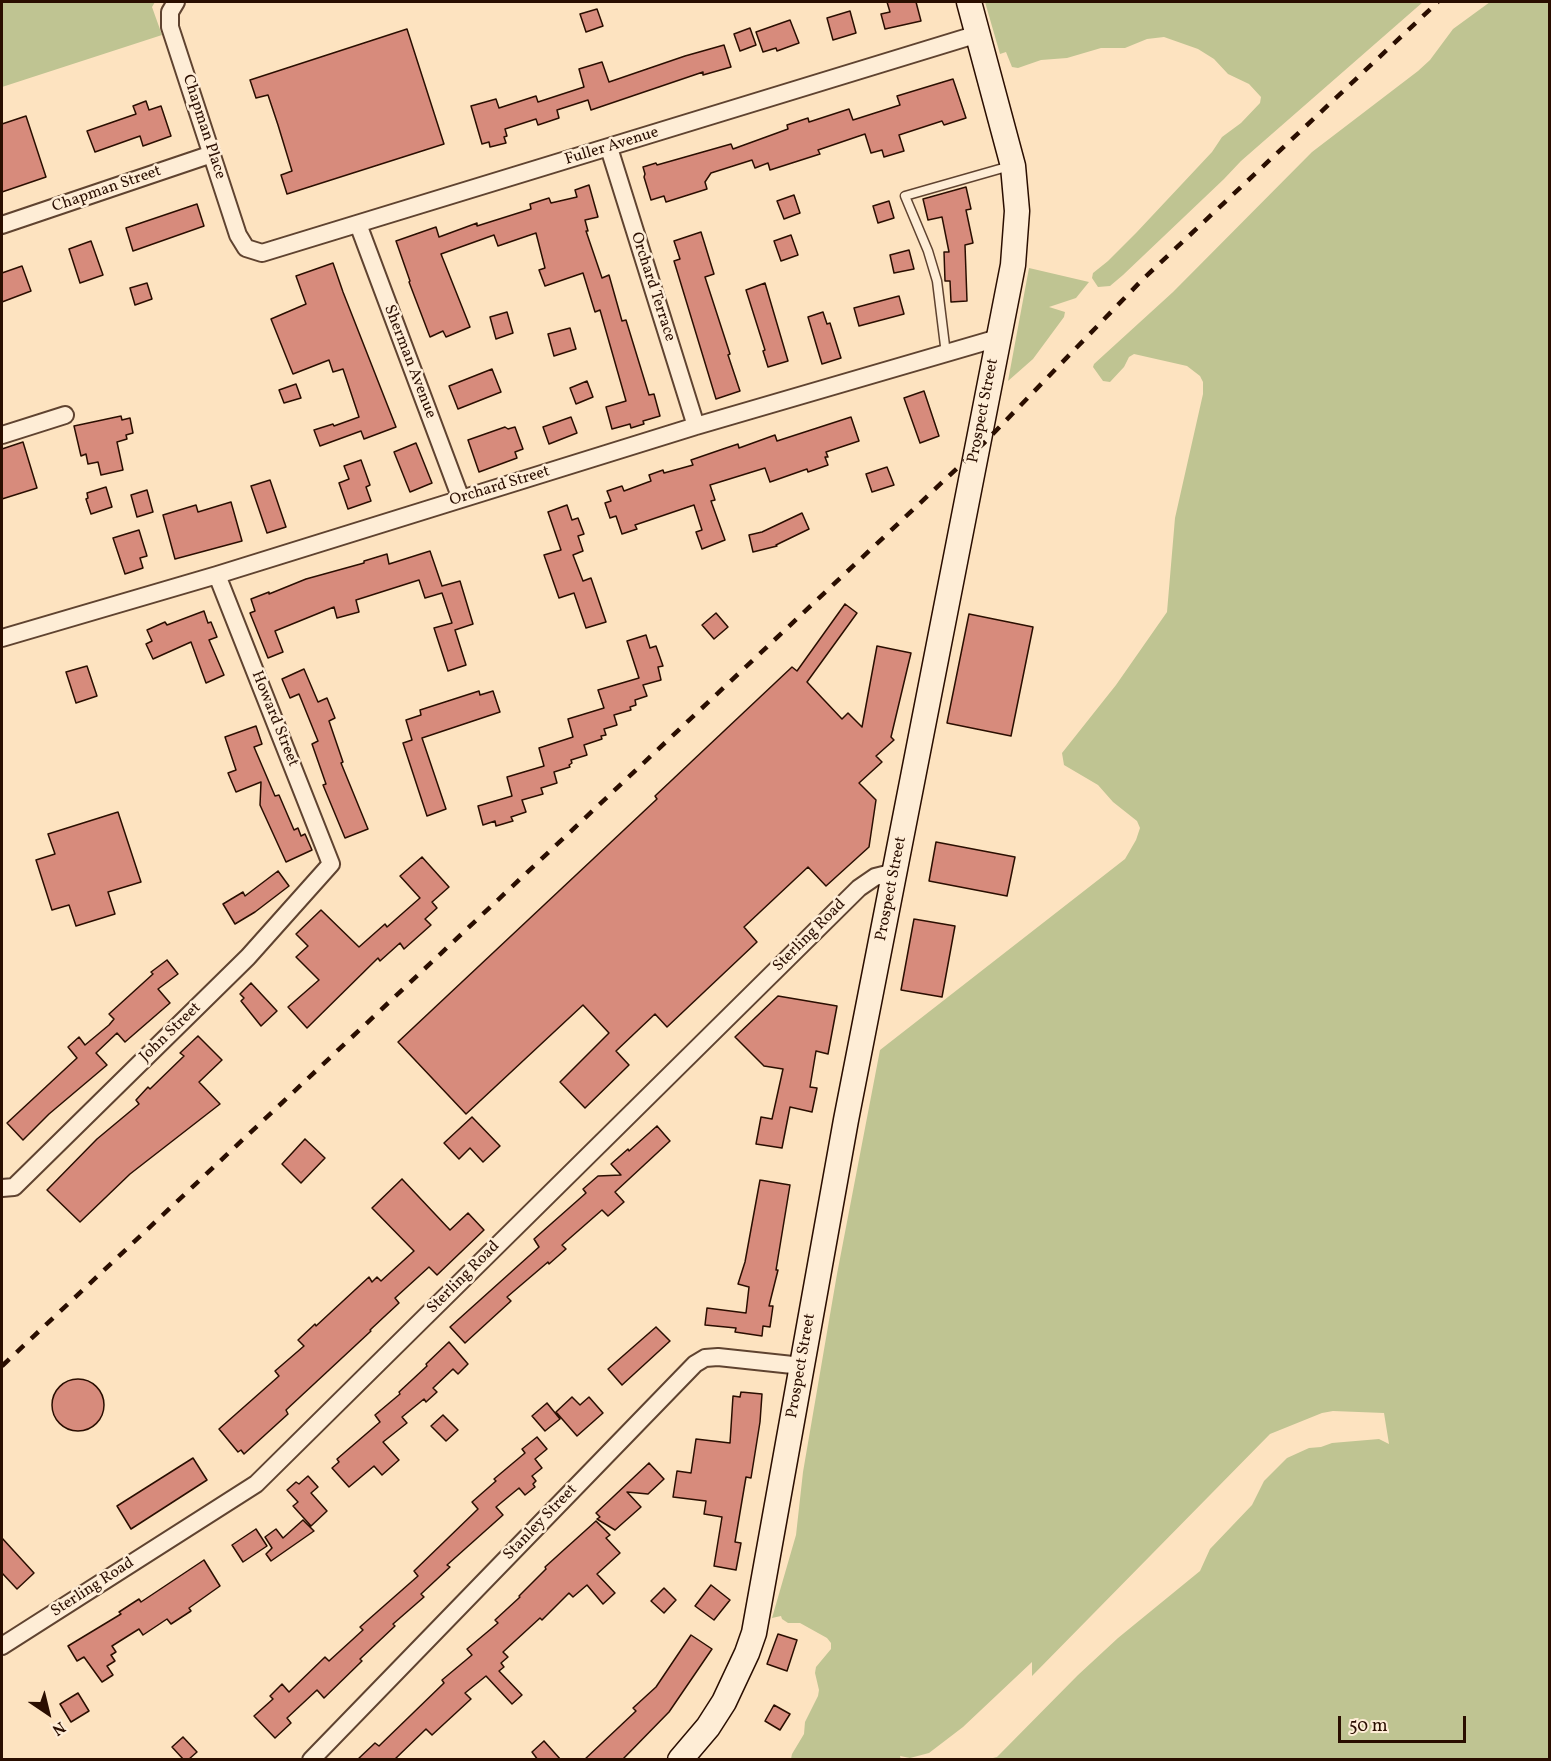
<!DOCTYPE html>
<html>
<head>
<meta charset="utf-8">
<style>
	body { margin:0 }
	#map { position:relative; width:1551px; height:1761px; overflow:hidden; background:#fde3c0; font-family:Vollkorn,serif }
	canvas { display:block }
	.frame { position:absolute; inset:0; border:3px solid #2a0e00; pointer-events:none }
	.north { position:absolute; left:18px; top:1683px; width:60px; height:60px; -webkit-text-stroke:4px #feedd6; paint-order:stroke; rotate:145deg; font-size:16px; font-weight:700; line-height:24px; text-align:center; color:#2a0e00 }
	.north::after { content:''; display:block; margin:auto; width:21px; height:27px; background:#2a0e00; clip-path:polygon(50% 0,100% 100%,50% 72%,0 100%) }
	.scale { position:absolute; left:1338px; top:1716px; width:128px; height:27px; box-sizing:border-box; border:3px solid #2a0e00; border-top:0; padding-left:8px; font-size:18px; line-height:21px; white-space:nowrap; color:#2a0e00; -webkit-text-stroke:4px #feedd6; paint-order:stroke }
</style>
</head>
<body>
<div id="map">
<canvas width="1551" height="1761"></canvas>
<div class="frame"></div>
<div class="north">N</div>
<div class="scale">50 m</div>
</div>
<script>
const ctx = document.querySelector('canvas').getContext('2d');
ctx.lineJoin = 'round';
function paint(path, color) { ctx.fillStyle = color; ctx.fill(path, 'evenodd'); }
const poly = rows => new Path2D(rows.map(r => 'M' + r).join(''));
function trace(path, color, width, dash) { ctx.strokeStyle = color; ctx.lineWidth = width; ctx.lineCap = dash ? 'butt' : 'round'; ctx.setLineDash(dash || []); ctx.stroke(path); }
function write(font, color, halo, rows, align = 'center') {
  ctx.font = font + ' Vollkorn,serif'; ctx.lineWidth = 5; ctx.setLineDash([]); ctx.textBaseline = 'middle'; ctx.strokeStyle = halo; ctx.fillStyle = color; for (const [text, x, y, turn = 0] of rows) {
    ctx.save(); ctx.translate(x, y); ctx.rotate((+turn || 0) * Math.PI / 180); ctx.textAlign = isNaN(turn) ? turn : align; if (halo) ctx.strokeText(text, 0, 0); ctx.fillText(text, 0, 0); ctx.restore();
  }
}
paint(poly([
	[2,2,155,2,152,7,162,35,2,87],
	[985,2,1423,2,1241,161,1224,179,1123,275,1110,286,1098,287,1092,278,1093,273,1108,261,1136,233,1212,152,1222,137,1241,123,1260,103,1261,97,1249,84,1228,74,1214,59,1198,49,1164,37,1147,39,1125,48,1101,48,1067,58,1041,60,1018,68,1012,67,1006,52,1000,54],
	[1490,2,1550,2,1549,1759,989,1759,997,1757,1078,1675,1118,1638,1200,1571,1210,1549,1252,1505,1264,1481,1287,1458,1309,1448,1321,1447,1332,1443,1379,1439,1389,1444,1384,1413,1333,1411,1322,1413,1270,1434,1032,1676,1032,1662,963,1727,929,1753,910,1758,900,1756,901,1760,791,1759,792,1754,804,1734,805,1722,818,1696,819,1690,815,1673,816,1667,831,1649,831,1643,827,1638,800,1623,788,1623,782,1619,781,1616,772,1618,796,1535,803,1472,837,1274,880,1050,1125,859,1136,840,1140,828,1137,821,1113,802,1098,785,1064,765,1062,753,1116,685,1167,612,1175,518,1203,394,1203,382,1200,376,1187,366,1134,354,1129,357,1124,367,1110,382,1103,381,1093,367,1094,364,1173,292,1312,152,1418,71,1430,60,1453,29],
	[1029,268,1089,282,1076,298,1049,307,1065,312,1064,317,1033,359,1008,381]
]), '#bfc492');
const building = poly([
	[887,2,916,2,921,21,885,29,881,14,890,12,887,2],
	[597,9,603,26,586,32,580,14,597,9],
	[850,11,856,33,833,40,827,18,850,11],
	[790,20,799,43,777,51,776,48,763,52,756,32,790,20],
	[750,28,756,45,740,51,734,34,750,28],
	[407,29,444,144,287,194,281,175,292,171,278,125,268,95,256,98,250,80,407,29],
	[724,45,731,67,703,75,703,72,591,110,588,100,557,110,559,118,538,125,536,119,505,129,507,136,504,137,506,143,490,147,489,142,482,144,471,106,496,99,499,108,536,96,538,102,584,87,579,69,602,62,609,82,685,56,724,45],
	[953,79,966,118,944,125,942,121,899,135,904,151,884,157,882,150,871,153,865,134,818,150,820,154,770,170,768,163,755,168,752,160,711,173,705,182,707,189,666,202,664,196,651,200,644,177,645,174,643,167,656,163,657,165,731,144,733,149,788,129,787,125,808,118,809,122,849,109,853,120,900,105,897,96,953,79],
	[146,101,149,110,161,106,171,136,143,146,140,136,95,152,87,131,136,114,133,106,146,101],
	[26,116,46,177,2,192,2,124,26,116],
	[589,185,598,217,585,220,588,231,586,231,602,278,609,275,622,321,626,320,649,395,654,394,660,416,643,421,644,424,631,428,630,424,612,429,606,407,626,401,600,310,595,312,583,273,545,286,539,270,545,268,536,233,498,246,494,235,441,254,470,327,446,337,443,331,430,337,409,282,410,281,396,241,436,227,439,237,477,223,477,226,531,209,530,204,549,198,551,203,577,197,575,190,589,185],
	[966,187,971,209,966,210,973,243,965,245,967,301,951,302,950,281,945,281,944,252,949,252,942,217,928,220,923,199,966,187],
	[794,195,800,213,784,219,777,201,794,195],
	[889,201,894,218,878,223,873,206,889,201],
	[197,204,204,226,133,251,126,228,197,204],
	[701,232,714,274,705,277,730,354,728,355,740,391,716,399,674,261,680,259,674,241,701,232],
	[791,235,798,255,781,261,774,241,791,235],
	[91,241,103,275,80,283,69,249,91,241],
	[909,250,914,269,894,273,890,255,909,250],
	[333,263,343,292,396,427,364,439,361,431,320,446,314,430,333,424,334,426,359,417,343,369,333,372,329,360,293,374,271,319,306,304,296,276,333,263],
	[22,266,31,291,2,302,2,273,22,266],
	[147,283,152,299,135,305,130,288,147,283],
	[765,283,788,361,768,367,763,351,765,350,746,290,765,283],
	[899,296,904,314,859,326,854,308,899,296],
	[507,312,513,333,496,339,490,317,507,312],
	[823,312,827,324,830,323,841,358,822,364,808,317,823,312],
	[570,328,576,349,554,356,548,334,570,328],
	[492,369,501,392,458,409,449,386,492,369],
	[587,381,593,397,576,404,570,388,587,381],
	[296,384,301,398,284,403,279,390,296,384],
	[924,391,939,436,920,443,904,398,924,391],
	[121,416,122,420,130,418,133,433,126,435,127,439,117,442,123,470,101,475,98,462,88,464,86,454,81,456,74,426,121,416],
	[571,417,577,433,549,444,543,427,571,417],
	[851,417,859,441,826,452,828,457,825,457,828,465,808,472,807,469,770,482,765,468,710,485,715,500,711,501,725,540,702,549,696,532,702,530,694,505,635,525,637,529,622,534,616,516,610,518,605,503,611,501,607,491,622,486,624,491,651,481,649,475,663,470,664,473,693,465,691,460,723,449,738,444,739,448,775,435,777,441,851,417],
	[505,427,508,429,515,427,523,449,515,452,517,458,479,472,468,440,505,427],
	[23,442,37,488,2,499,2,449,23,442],
	[416,443,432,483,410,492,394,452,416,443],
	[361,460,370,485,366,487,371,501,348,509,339,483,349,479,344,466,361,460],
	[887,467,894,485,872,492,866,474,887,467],
	[270,480,286,527,267,533,251,486,270,480],
	[106,487,112,507,91,514,86,499,88,498,87,493,106,487],
	[147,490,153,512,137,517,131,495,147,490],
	[231,502,242,541,175,559,163,515,196,505,198,512,231,502],
	[567,505,572,520,578,518,584,534,578,536,583,551,573,555,583,581,591,578,606,622,586,628,574,593,559,598,544,555,561,550,548,512,567,505],
	[802,513,809,529,776,545,777,546,753,552,749,535,762,532,802,513],
	[139,530,147,556,140,558,143,568,125,574,113,538,139,530],
	[430,551,442,586,460,581,473,624,455,630,466,665,448,671,434,628,452,623,442,593,425,598,419,580,356,600,359,612,337,618,334,607,275,631,283,652,268,658,250,613,255,611,251,599,269,592,269,594,306,579,364,563,364,561,387,554,389,564,430,551],
	[845,604,857,613,807,682,842,719,848,713,862,727,877,646,911,653,891,737,894,740,876,756,882,762,859,783,876,800,869,847,826,886,808,867,744,927,757,942,667,1027,655,1014,616,1051,629,1065,585,1108,560,1082,609,1033,583,1005,466,1114,398,1042,657,799,655,796,792,667,797,671,845,604],
	[204,611,208,623,211,622,217,637,209,640,224,675,206,683,191,642,153,659,146,644,152,641,147,630,165,622,167,625,204,611],
	[716,613,728,627,714,639,702,625,716,613],
	[969,614,1033,627,1011,736,947,723,969,614],
	[646,635,650,648,656,646,663,666,658,667,661,680,643,685,647,696,635,700,636,705,630,707,631,710,614,715,617,725,604,729,606,735,601,736,602,739,584,745,587,755,571,760,572,763,569,765,570,767,554,772,557,783,541,788,543,794,522,800,526,812,511,817,513,821,496,826,495,821,483,825,478,806,512,796,507,777,544,766,539,748,573,737,568,719,604,708,598,690,639,678,627,641,646,635],
	[87,666,97,696,76,703,66,672,87,666],
	[304,669,318,702,327,698,335,718,329,721,343,762,341,763,368,829,345,838,323,785,326,784,312,744,318,741,299,694,290,698,282,679,304,669],
	[479,691,480,695,493,691,500,712,422,738,446,809,427,816,403,743,412,740,406,720,421,715,420,710,479,691],
	[256,726,262,744,254,747,275,796,279,795,294,830,298,828,301,836,305,834,312,850,286,862,260,805,261,782,236,792,228,773,236,770,225,737,256,726],
	[118,812,141,882,108,892,115,914,76,926,69,905,52,910,36,860,55,854,48,834,118,812],
	[936,842,1015,857,1007,896,929,881,936,842],
	[422,857,449,887,432,902,437,908,425,919,431,925,404,949,400,943,380,961,378,958,307,1028,288,1007,319,980,296,957,308,946,296,934,321,910,359,947,385,924,387,927,420,898,400,876,422,857],
	[278,871,289,886,255,912,235,924,223,904,243,892,245,896,278,871],
	[914,919,955,926,942,997,901,990,914,919],
	[167,960,178,974,158,989,170,1003,125,1042,117,1033,96,1053,107,1065,49,1114,23,1140,7,1123,77,1058,68,1047,79,1037,85,1045,109,1025,114,1019,109,1014,153,974,151,972,167,960],
	[251,983,277,1011,261,1026,241,1001,244,998,240,994,251,983],
	[778,996,837,1006,828,1054,816,1051,810,1087,817,1088,812,1112,790,1107,782,1148,756,1144,761,1117,772,1119,783,1069,764,1066,735,1037,778,996],
	[198,1036,222,1060,199,1082,220,1104,130,1174,80,1222,47,1190,97,1139,139,1104,136,1100,148,1087,150,1089,184,1056,180,1053,198,1036],
	[472,1117,500,1146,483,1162,470,1148,459,1159,444,1143,472,1117],
	[657,1126,670,1141,615,1192,624,1202,608,1216,602,1210,562,1245,566,1249,549,1264,548,1262,507,1297,511,1301,465,1343,450,1327,539,1247,534,1239,586,1193,583,1189,598,1176,621,1175,611,1164,628,1149,629,1151,657,1126],
	[305,1139,325,1158,301,1183,282,1164,305,1139],
	[402,1179,450,1230,468,1213,484,1230,437,1275,429,1267,395,1298,399,1303,370,1330,371,1331,286,1410,288,1414,244,1454,241,1450,238,1452,219,1429,279,1376,275,1371,304,1346,298,1340,315,1324,316,1326,369,1277,372,1282,377,1277,381,1281,414,1251,372,1208,402,1179],
	[760,1180,790,1185,776,1270,778,1270,769,1306,773,1306,770,1327,763,1326,762,1336,735,1332,736,1328,705,1325,707,1308,746,1313,749,1287,738,1284,745,1262,760,1180],
	[656,1327,670,1341,622,1385,608,1369,656,1327],
	[449,1342,468,1364,458,1374,453,1369,433,1388,437,1392,426,1402,424,1399,402,1417,407,1423,383,1442,399,1460,382,1475,374,1466,349,1487,332,1468,339,1462,337,1459,380,1422,375,1415,400,1394,399,1392,427,1366,426,1364,449,1342],
	'52 1405a26 26 0 1 1 52 0a26 26 0 1 1-52 0Z',
	[741,1392,762,1394,760,1422,751,1478,746,1477,735,1542,741,1543,736,1570,714,1566,722,1517,704,1514,706,1501,673,1497,677,1471,691,1473,696,1439,730,1443,733,1396,740,1397,741,1392],
	[572,1397,580,1405,589,1397,603,1413,577,1436,556,1412,572,1397],
	[547,1403,560,1419,545,1431,532,1416,547,1403],
	[443,1415,458,1430,446,1441,431,1426,443,1415],
	[537,1437,547,1449,535,1459,542,1468,532,1476,536,1481,533,1484,535,1487,525,1495,519,1488,496,1507,503,1515,447,1565,450,1567,421,1594,424,1597,393,1624,395,1626,360,1659,362,1661,324,1698,317,1690,287,1718,291,1723,275,1738,254,1716,273,1699,270,1696,282,1684,289,1692,325,1657,329,1661,363,1630,360,1627,418,1576,414,1571,478,1509,472,1502,496,1481,494,1479,525,1453,522,1449,537,1437],
	[193,1458,207,1480,131,1529,117,1506,193,1458],
	[649,1463,664,1479,648,1494,627,1492,641,1507,615,1530,597,1519,600,1517,596,1513,649,1463],
	[308,1476,318,1487,311,1493,327,1511,311,1526,293,1506,298,1502,287,1490,296,1482,299,1484,308,1476],
	[303,1520,314,1531,271,1561,266,1554,272,1548,265,1537,276,1529,283,1538,303,1520],
	[596,1521,610,1535,606,1538,620,1553,597,1574,615,1593,603,1604,587,1585,573,1597,569,1593,542,1620,540,1618,503,1652,508,1657,501,1663,504,1667,499,1671,522,1695,512,1704,486,1676,465,1693,471,1699,432,1735,426,1729,394,1760,357,1760,375,1743,379,1746,444,1683,442,1680,472,1655,467,1649,498,1623,495,1620,520,1597,519,1596,546,1569,545,1567,596,1521],
	[256,1529,267,1546,243,1562,232,1545,256,1529],
	[2,1538,34,1573,17,1589,2,1573,2,1538],
	[204,1560,220,1586,189,1608,191,1611,171,1624,167,1619,143,1635,139,1629,112,1646,116,1652,111,1655,115,1661,107,1666,113,1675,102,1682,84,1657,77,1661,68,1646,121,1614,119,1612,139,1599,141,1602,204,1560],
	[711,1585,730,1600,714,1620,695,1606,711,1585],
	[664,1588,676,1600,664,1613,651,1601,664,1588],
	[778,1634,797,1640,787,1671,767,1664,778,1634],
	[691,1635,712,1649,669,1712,622,1760,584,1760,636,1711,633,1708,656,1687,691,1635],
	[78,1693,89,1711,71,1722,60,1704,78,1693],
	[774,1705,790,1714,780,1730,765,1721,774,1705],
	[183,1737,197,1752,188,1760,184,1760,172,1747,183,1737],
	[544,1741,561,1760,538,1760,532,1752,544,1741]
]);
paint(building, '#d78b7c');
trace(building, '#2a0e00', 1.5);
const service = poly([
	[946,354,937,281,928,251,905,196,1010,166]
]);
const minor = poly([
	[176,2,170,12,170,27,238,235,246,248,262,253,978,34],
	[609,148,696,426],
	[358,224,461,499],
	[2,225,212,154],
	[2,435,65,415],
	[2,638,217,575,696,426,998,338],
	[2,1188,14,1187,248,957,331,864,217,575],
	[2,1646,256,1484,859,888,875,877,895,872],
	[311,1760,695,1364,705,1358,718,1357,802,1366]
]);
const secondary = poly([
	[680,1760,708,1727,724,1702,747,1653,754,1633,846,1120,1013,265,1017,211,1013,166,969,2]
]);
trace(service, '#5f4330', 11);
trace(minor, '#5f4330', 20);
trace(secondary, '#2a0e00', 27);
trace(service, '#feedd6', 8);
trace(minor, '#feedd6', 16);
trace(secondary, '#feedd6', 24);
trace(poly([
	[2,1366,985,442,1143,279,1438,2]
]), '#2a0e00', 4.5, [10, 10]);
write('16px', '#2a0e00', '#feedd6', [
	["Chapman Place",203,127,72],
	["Fuller Avenue",612,147,-17],
	["Chapman Street",107,190,-19],
	["Orchard Terrace",652,287,72],
	["Sherman Avenue",409,362,69],
	["Prospect Street",984,411,-79],
	["Orchard Street",500,487,-17],
	["Howard Street",274,719,68],
	["Prospect Street",892,889,-79],
	["Sterling Road",810,936,-45],
	["John Street",171,1033,-44],
	["Sterling Road",464,1278,-45],
	["Prospect Street",802,1366,-80],
	["Stanley Street",541,1523,-46],
	["Sterling Road",93,1588,-33]
]);
</script>
</body>
</html>
